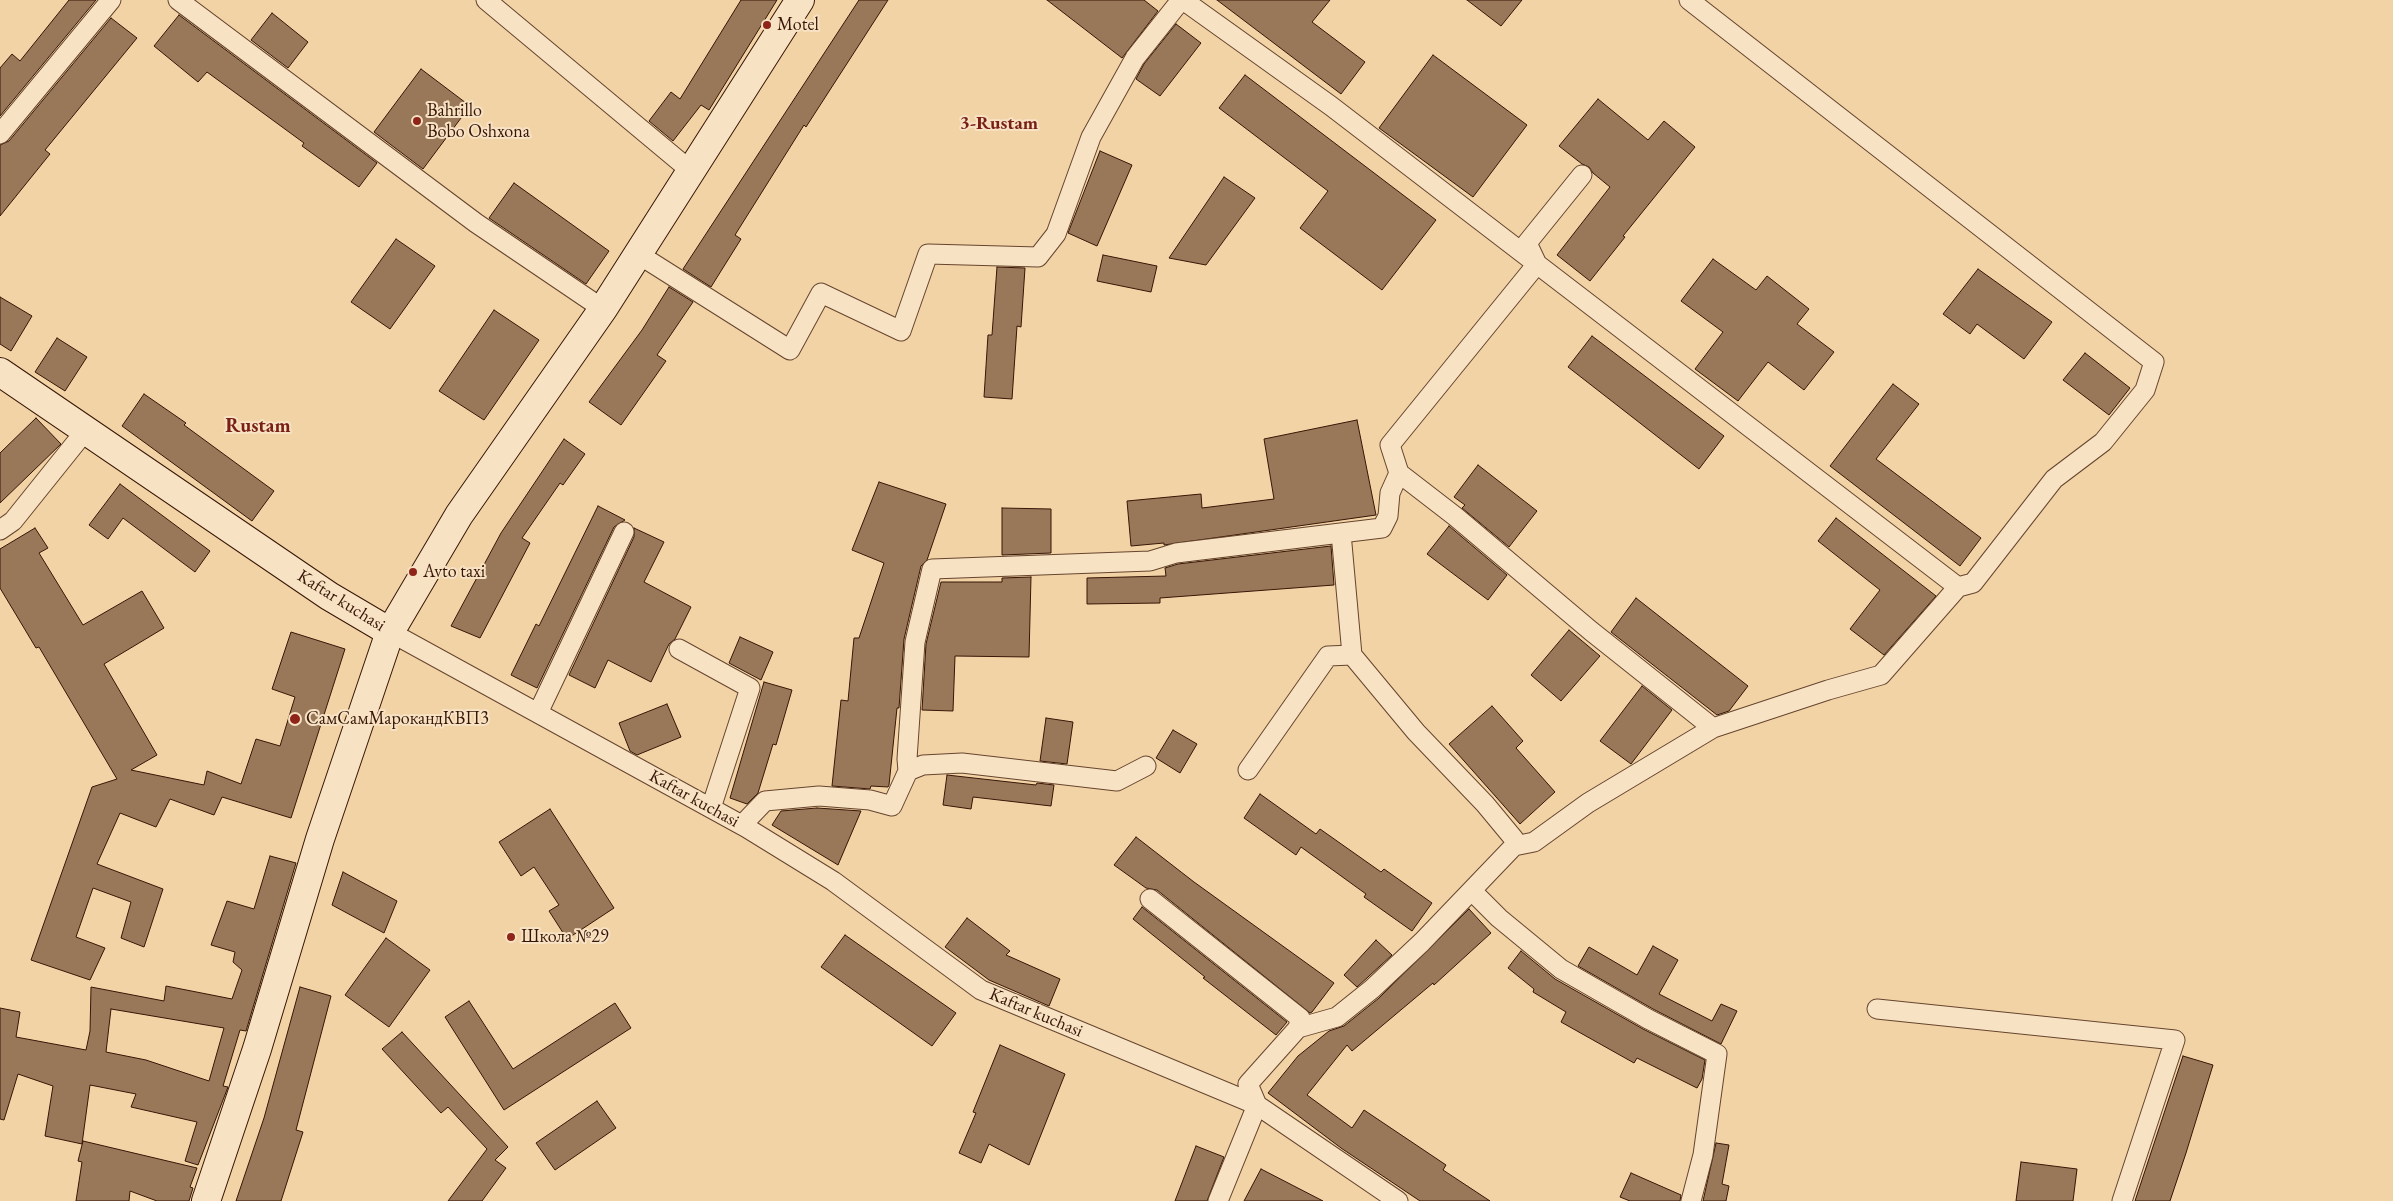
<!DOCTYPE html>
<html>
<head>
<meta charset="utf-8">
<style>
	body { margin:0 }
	canvas { display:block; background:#f2d3a5 }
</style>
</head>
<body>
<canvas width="2393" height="1201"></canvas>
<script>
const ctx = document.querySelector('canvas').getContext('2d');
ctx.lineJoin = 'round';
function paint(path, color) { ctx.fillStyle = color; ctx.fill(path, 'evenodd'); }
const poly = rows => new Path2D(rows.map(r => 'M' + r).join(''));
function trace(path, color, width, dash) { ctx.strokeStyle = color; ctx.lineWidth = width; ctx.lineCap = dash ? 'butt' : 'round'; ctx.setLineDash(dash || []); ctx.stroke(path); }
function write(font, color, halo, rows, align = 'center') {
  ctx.font = font + ' "EB Garamond",serif'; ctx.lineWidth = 4; ctx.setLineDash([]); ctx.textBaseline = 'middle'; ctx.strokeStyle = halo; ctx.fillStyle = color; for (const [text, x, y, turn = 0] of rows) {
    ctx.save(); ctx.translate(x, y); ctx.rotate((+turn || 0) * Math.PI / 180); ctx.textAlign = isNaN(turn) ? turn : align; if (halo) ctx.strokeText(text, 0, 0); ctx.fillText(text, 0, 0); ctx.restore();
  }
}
const building = poly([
	[69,0,96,0,0,116,0,68,12,54,20,61,69,0],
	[741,0,777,0,709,110,701,105,673,141,649,121,671,92,680,99,741,0],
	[859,0,888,0,806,127,804,125,735,235,741,239,711,287,683,269,859,0],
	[1047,0,1144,0,1158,11,1122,58,1047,0],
	[1217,0,1330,0,1312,22,1365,62,1341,94,1217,0],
	[1467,0,1522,0,1501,26,1467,0],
	[272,13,308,42,288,68,251,40,272,13],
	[179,15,377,163,359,187,302,146,304,143,207,72,198,82,154,46,179,15],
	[111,18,137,38,45,150,50,154,0,216,0,145,9,141,111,18],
	[1176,24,1201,43,1160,96,1136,79,1144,64,1176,24],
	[1433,55,1527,125,1473,197,1379,128,1433,55],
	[421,69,470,106,423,169,374,132,421,69],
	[1245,75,1436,220,1382,290,1300,228,1328,191,1219,108,1245,75],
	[1598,99,1648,140,1664,121,1695,147,1623,236,1625,237,1590,281,1557,255,1610,187,1593,173,1589,167,1582,164,1559,146,1598,99],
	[1100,151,1132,165,1097,246,1068,233,1100,151],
	[1224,177,1255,198,1206,265,1169,258,1224,177],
	[514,183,609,251,586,284,489,218,514,183],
	[396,239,435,266,390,329,351,302,396,239],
	[1103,255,1157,266,1151,292,1097,281,1103,255],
	[1713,259,1756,290,1767,276,1809,309,1797,324,1834,352,1804,390,1768,362,1738,401,1695,369,1723,332,1681,301,1713,259],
	[997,267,1025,268,1021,327,1017,326,1012,399,984,397,988,335,992,335,997,267],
	[1978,269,2052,322,2024,359,1977,324,1970,334,1943,314,1978,269],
	[669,287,693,302,657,355,666,361,621,425,589,402,642,330,669,287],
	[0,297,32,316,11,351,0,344,0,297],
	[494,310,539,340,484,420,439,391,494,310],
	[1592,336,1724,436,1699,469,1568,367,1592,336],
	[57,338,87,357,65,391,35,372,57,338],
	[2085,353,2130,388,2109,415,2063,380,2085,353],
	[1893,384,1919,404,1876,459,1981,538,1960,566,1830,466,1893,384],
	[144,394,186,423,184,425,274,491,252,521,122,426,144,394],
	[36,418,61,444,0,503,0,453,36,418],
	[1357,420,1376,515,1164,545,1164,543,1131,546,1127,501,1201,494,1202,508,1274,499,1264,439,1357,420],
	[564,439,585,454,563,485,560,483,522,538,530,543,480,638,451,626,501,533,564,439],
	[1478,465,1537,511,1509,547,1462,508,1465,505,1454,497,1478,465],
	[879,482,946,504,927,560,921,566,904,639,899,708,897,708,889,785,888,787,871,786,870,789,832,786,841,700,848,701,854,638,859,638,884,563,852,550,879,482],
	[120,484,210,551,195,572,123,518,108,539,89,525,120,484],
	[598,506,625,520,614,527,537,688,511,675,536,624,539,626,598,506],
	[1002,508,1051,509,1051,553,1002,555,1002,508],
	[1836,518,1936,596,1884,655,1850,629,1880,590,1818,541,1836,518],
	[1449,526,1507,575,1488,600,1427,554,1449,526],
	[35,528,48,548,39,553,83,625,142,591,164,628,104,664,157,755,131,770,204,785,207,771,241,784,256,739,280,746,295,697,272,689,291,632,345,649,291,818,222,797,214,815,170,799,156,827,120,813,97,864,163,889,144,947,121,938,131,902,93,888,76,937,105,948,90,980,31,960,92,787,117,779,39,647,36,648,0,588,0,549,35,528],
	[634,528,664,542,644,582,691,607,675,639,669,644,651,682,608,660,595,688,569,675,634,537,634,528],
	[1331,546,1334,585,1160,598,1160,603,1087,604,1087,578,1166,576,1165,568,1178,564,1331,546],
	[1031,577,1029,657,955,656,953,711,922,710,926,644,941,582,1002,582,1002,578,1031,577],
	[1636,598,1748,686,1729,711,1717,715,1611,632,1636,598],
	[1569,630,1600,656,1561,701,1531,675,1569,630],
	[740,637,773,652,761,680,729,663,740,637],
	[764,682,792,690,776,745,773,744,758,793,747,804,730,798,764,682],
	[1642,686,1672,710,1631,764,1600,741,1642,686],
	[667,704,681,737,637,755,630,751,619,723,667,704],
	[1492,706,1523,741,1516,748,1555,792,1520,824,1449,744,1492,706],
	[1046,718,1073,722,1067,764,1040,761,1046,718],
	[1173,730,1197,744,1180,773,1156,758,1173,730],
	[947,775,1036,785,1037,783,1054,785,1051,806,973,797,971,809,943,805,947,775],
	[1260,794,1316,834,1320,829,1381,872,1384,869,1432,903,1412,931,1364,897,1366,894,1301,847,1296,855,1244,818,1260,794],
	[817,808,861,811,838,865,772,825,781,811,817,808],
	[550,809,614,908,567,939,549,911,559,905,534,867,521,876,499,842,550,809],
	[1136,837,1194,882,1334,983,1312,1012,1310,1013,1157,890,1146,888,1114,865,1136,837],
	[270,856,296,863,246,1031,240,1030,223,1086,228,1087,198,1165,185,1161,197,1122,131,1107,136,1094,90,1085,82,1144,45,1136,53,1086,18,1074,4,1120,0,1119,0,1008,20,1012,16,1037,86,1050,90,1031,91,987,164,1001,166,986,232,999,242,970,233,962,235,952,211,945,227,901,254,909,270,856],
	[111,1009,224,1028,209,1081,146,1060,106,1052,111,1009],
	[343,872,397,901,384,933,332,905,343,872],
	[1142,907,1287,1022,1276,1035,1203,978,1205,977,1133,919,1142,907],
	[1469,909,1491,933,1434,985,1433,983,1352,1051,1347,1045,1307,1095,1352,1128,1364,1110,1446,1165,1443,1170,1490,1201,1420,1201,1341,1148,1268,1093,1298,1056,1329,1031,1344,1026,1379,998,1469,909],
	[967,918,1010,951,1006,955,1060,979,1049,1006,989,980,945,947,967,918],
	[845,935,956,1013,932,1046,821,967,845,935],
	[386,938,430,970,389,1027,345,995,386,938],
	[1376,940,1392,955,1357,987,1344,975,1376,940],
	[1653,946,1678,960,1659,994,1712,1021,1721,1004,1737,1011,1721,1044,1653,1009,1578,966,1589,947,1637,975,1653,946],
	[1521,951,1555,979,1643,1029,1705,1060,1702,1079,1697,1088,1637,1058,1634,1063,1561,1022,1566,1012,1533,992,1534,989,1508,968,1521,951],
	[300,987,331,996,296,1130,303,1132,281,1201,236,1201,264,1118,300,987],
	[469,1001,513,1069,615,1003,631,1028,504,1110,445,1017,469,1001],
	[402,1032,508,1147,495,1160,506,1168,482,1201,448,1201,487,1149,448,1107,441,1113,382,1049,402,1032],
	[1000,1045,1065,1074,1029,1165,989,1144,981,1163,959,1153,976,1113,973,1112,1000,1045],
	[2183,1056,2213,1065,2186,1153,2170,1201,2135,1201,2183,1056],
	[597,1101,616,1128,555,1170,536,1143,597,1101],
	[83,1141,197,1168,190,1187,193,1188,189,1201,157,1201,130,1191,129,1201,76,1201,82,1162,78,1161,83,1141],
	[1716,1143,1729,1145,1722,1184,1729,1186,1726,1201,1703,1201,1716,1143],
	[1196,1146,1224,1157,1207,1201,1175,1201,1196,1146],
	[2021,1162,2077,1169,2073,1201,2016,1201,2021,1162],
	[1261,1169,1323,1201,1244,1201,1261,1169],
	[1631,1173,1681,1195,1680,1201,1630,1201,1620,1197,1631,1173]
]);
paint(building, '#987859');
trace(building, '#371606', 1);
const street = poly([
	[178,0,476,223,603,309],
	[486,0,691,171],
	[1183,0,1331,106,1958,587,1881,675,1828,690,1713,728],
	[1689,0,2154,362,2145,390,2103,442,2054,479,1973,583,1958,587],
	[0,134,111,0],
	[638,254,790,350,821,293,901,331,928,254,1038,257,1056,234,1091,137,1135,58,1181,0],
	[1399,473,1390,445,1537,264,1527,243,1582,175],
	[0,530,13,521,86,430],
	[390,632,747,828,833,881,981,990,1257,1105,1398,1201],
	[679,649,750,688,711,808],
	[538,713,624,532],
	[1248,770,1328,656,1352,655],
	[908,771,907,759,915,642,932,569,1150,561,1176,553,1382,528,1388,516,1390,493,1399,473,1456,517,1591,631,1713,728,1588,803,1534,842,1514,846],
	[742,825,765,801,819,796,870,800,892,806,908,771,923,765,962,763,1117,781,1146,766],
	[1472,891,1499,918,1561,969,1648,1019,1717,1054,1703,1155,1691,1201],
	[1150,899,1300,1018,1298,1028],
	[1877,1009,2175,1040,2122,1201],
	[1218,1201,1257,1105,1248,1084,1298,1028,1337,1017,1372,989,1422,942,1514,846,1514,839,1485,804,1416,732,1352,655,1341,533]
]);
const secondary = poly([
	[0,372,329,596,390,632],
	[206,1201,257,1049,320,839,390,632,459,515,603,309,800,0]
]);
trace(street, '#66452e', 21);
trace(secondary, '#371606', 30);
trace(street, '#f7e2c4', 19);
trace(secondary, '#f7e2c4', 28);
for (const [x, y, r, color] of [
	[767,25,5,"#8f2418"],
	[417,121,5,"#8f2418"],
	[413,572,5,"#8f2418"],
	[295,719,6,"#8f2418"],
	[511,937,5,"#8f2418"]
]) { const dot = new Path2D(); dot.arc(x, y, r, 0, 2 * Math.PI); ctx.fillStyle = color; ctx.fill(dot); trace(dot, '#f7e2c4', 2); }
write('18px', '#371606', '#f7e2c4', [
	["Motel",777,25],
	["Bahrillo",427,111],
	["Bobo Oshxona",427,132],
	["Avto taxi",423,572],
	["СамСамМарокандКВП3",306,719],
	["Школа №29",521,937]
], 'left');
write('18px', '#371606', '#f7e2c4', [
	["Kaftar kuchasi",341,601,32],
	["Kaftar kuchasi",694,799,29],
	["Kaftar kuchasi",1036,1013,23]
]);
write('bold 19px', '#7a1f14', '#f7e2c4', [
	["3-Rustam",999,124]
]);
write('bold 20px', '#7a1f14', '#f7e2c4', [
	["Rustam",258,427]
]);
</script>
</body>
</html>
